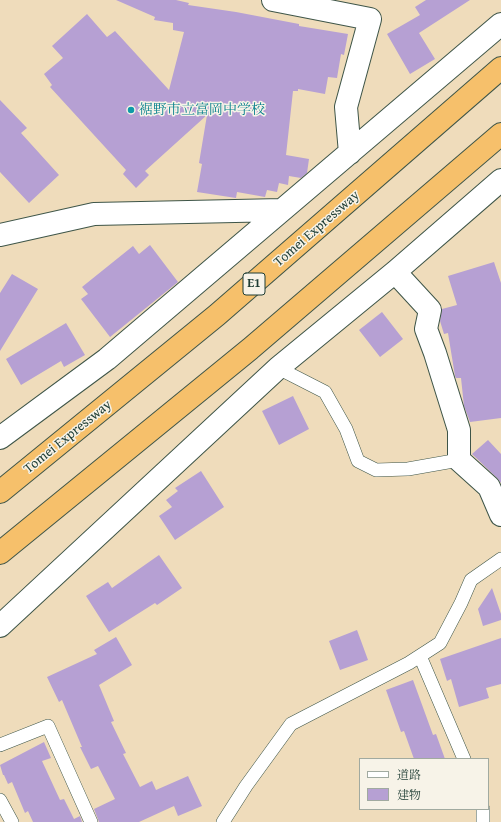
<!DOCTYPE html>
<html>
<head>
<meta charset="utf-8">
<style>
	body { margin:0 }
	#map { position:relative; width:501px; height:822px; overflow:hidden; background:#efdcbb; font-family:"Gentium Book Plus","Noto Serif JP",serif }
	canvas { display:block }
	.legend { position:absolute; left:359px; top:758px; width:130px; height:52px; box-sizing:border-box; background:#f7f3e8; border:1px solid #a1aaa0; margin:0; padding:5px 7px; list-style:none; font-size:12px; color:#1f3d34 }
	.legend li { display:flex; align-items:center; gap:8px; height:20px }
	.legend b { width:20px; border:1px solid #a1aaa0 }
</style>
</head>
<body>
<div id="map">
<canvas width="501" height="822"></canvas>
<ul class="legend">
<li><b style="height:5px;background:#fff"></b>道路</li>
<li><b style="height:11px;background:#b6a0d3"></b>建物</li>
</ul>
</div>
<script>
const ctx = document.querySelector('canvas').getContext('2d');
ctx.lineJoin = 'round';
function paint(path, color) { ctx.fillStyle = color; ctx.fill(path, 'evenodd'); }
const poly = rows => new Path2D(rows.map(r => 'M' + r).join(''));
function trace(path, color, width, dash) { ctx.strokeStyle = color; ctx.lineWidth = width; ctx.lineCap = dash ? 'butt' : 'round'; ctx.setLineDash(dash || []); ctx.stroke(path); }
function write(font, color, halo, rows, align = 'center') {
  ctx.font = font + ' "Gentium Book Plus","Noto Serif JP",serif'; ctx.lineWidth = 3; ctx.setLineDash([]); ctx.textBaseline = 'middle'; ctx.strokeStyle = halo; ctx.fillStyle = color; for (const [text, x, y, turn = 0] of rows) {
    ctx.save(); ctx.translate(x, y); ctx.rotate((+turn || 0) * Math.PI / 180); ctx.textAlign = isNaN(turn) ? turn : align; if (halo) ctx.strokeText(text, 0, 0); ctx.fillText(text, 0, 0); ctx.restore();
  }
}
paint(poly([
	[116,0,176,0,189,3,188,5,236,12,299,24,299,26,348,34,344,55,341,54,337,78,328,77,325,94,298,89,298,91,293,91,286,155,309,159,307,173,301,178,289,176,288,185,279,183,277,192,267,190,265,197,237,192,236,198,197,192,202,164,199,163,207,115,145,171,149,175,136,188,123,174,126,170,50,87,52,85,44,74,63,58,52,46,87,14,107,37,115,31,169,90,184,32,173,30,173,23,154,20,155,17],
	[426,0,470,0,419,33,435,59,410,74,387,34,420,15,415,7],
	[0,100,27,128,21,133,59,175,29,203,0,172],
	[150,245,178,282,110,337,81,299,88,294,82,287,133,246,139,254],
	[494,262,501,283,501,418,470,422,464,406,461,378,456,378,455,376,448,333,444,334,440,321,442,309,457,305,448,276],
	[12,274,38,289,0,351,0,293],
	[382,312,403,339,380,357,359,330],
	[66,323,85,355,64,367,61,361,21,385,6,359],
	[293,396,309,429,279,445,262,411],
	[488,440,501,454,501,483,497,478,472,454],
	[201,471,224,507,175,540,159,516,172,507,166,500,178,491,175,488],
	[159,555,182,588,157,605,155,603,109,632,86,596,108,582,112,588],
	[492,588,501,614,501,620,483,626,478,609],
	[357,630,368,660,340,670,329,641],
	[116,637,132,665,99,685,114,721,111,722,126,753,123,754,140,787,152,781,156,790,188,776,202,806,178,816,174,806,139,822,99,822,94,809,115,799,98,766,91,769,80,747,82,747,62,700,59,702,47,677,97,654,94,650],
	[501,638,501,684,486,688,489,698,459,707,451,679,447,681,440,659],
	[413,680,433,735,436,734,445,759,414,759,404,731,401,732,386,690],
	[44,742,51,758,42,761,60,800,64,799,74,819,80,816,82,822,33,822,28,811,25,813,12,782,8,784,4,775,3,775,0,765]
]), '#b6a0d3');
const service = poly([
	[278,368,325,392,346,429,358,461,376,470,408,469,459,460],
	[420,656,464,759],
	[0,745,48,726,91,822],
	[0,800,12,822],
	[223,822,246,786,291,724,409,663,440,643,461,603,471,580,501,559],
	[483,822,483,809]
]);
const minor = poly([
	[273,0,370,19,346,107,350,153],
	[0,235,94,214,282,210],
	[395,272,430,310,426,329,435,353,459,430,459,460,489,487,501,515],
	[0,438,107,359,501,24],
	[0,626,278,368,395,272,501,180]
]);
const motorway = poly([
	[0,492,217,315,501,68],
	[0,553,250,349,501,134]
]);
trace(service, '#3e5548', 14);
trace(minor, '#3e5548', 24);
trace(motorway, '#3e5548', 24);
trace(service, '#fff', 13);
trace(minor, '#fff', 22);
trace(motorway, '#f6c06b', 22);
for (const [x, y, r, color] of [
	[131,110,4,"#0f9aa8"]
]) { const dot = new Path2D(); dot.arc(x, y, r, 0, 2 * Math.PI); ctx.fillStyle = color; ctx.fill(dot); trace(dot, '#f7f3e8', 1.5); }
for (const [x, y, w] of [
	[254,284,22]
]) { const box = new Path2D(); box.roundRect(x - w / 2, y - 11, w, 22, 3); ctx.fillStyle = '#f7f3e8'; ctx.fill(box); trace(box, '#1f3d34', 1); }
write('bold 13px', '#1f3d34', null, [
	["E1",254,284]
]);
write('14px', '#0d838f', '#f7f3e8', [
	["裾野市立富岡中学校",139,110]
], 'left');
write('14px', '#1f3d34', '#f7f3e8', [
	["Tomei Expressway",317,229,-41],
	["Tomei Expressway",68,437,-39]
]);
</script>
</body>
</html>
